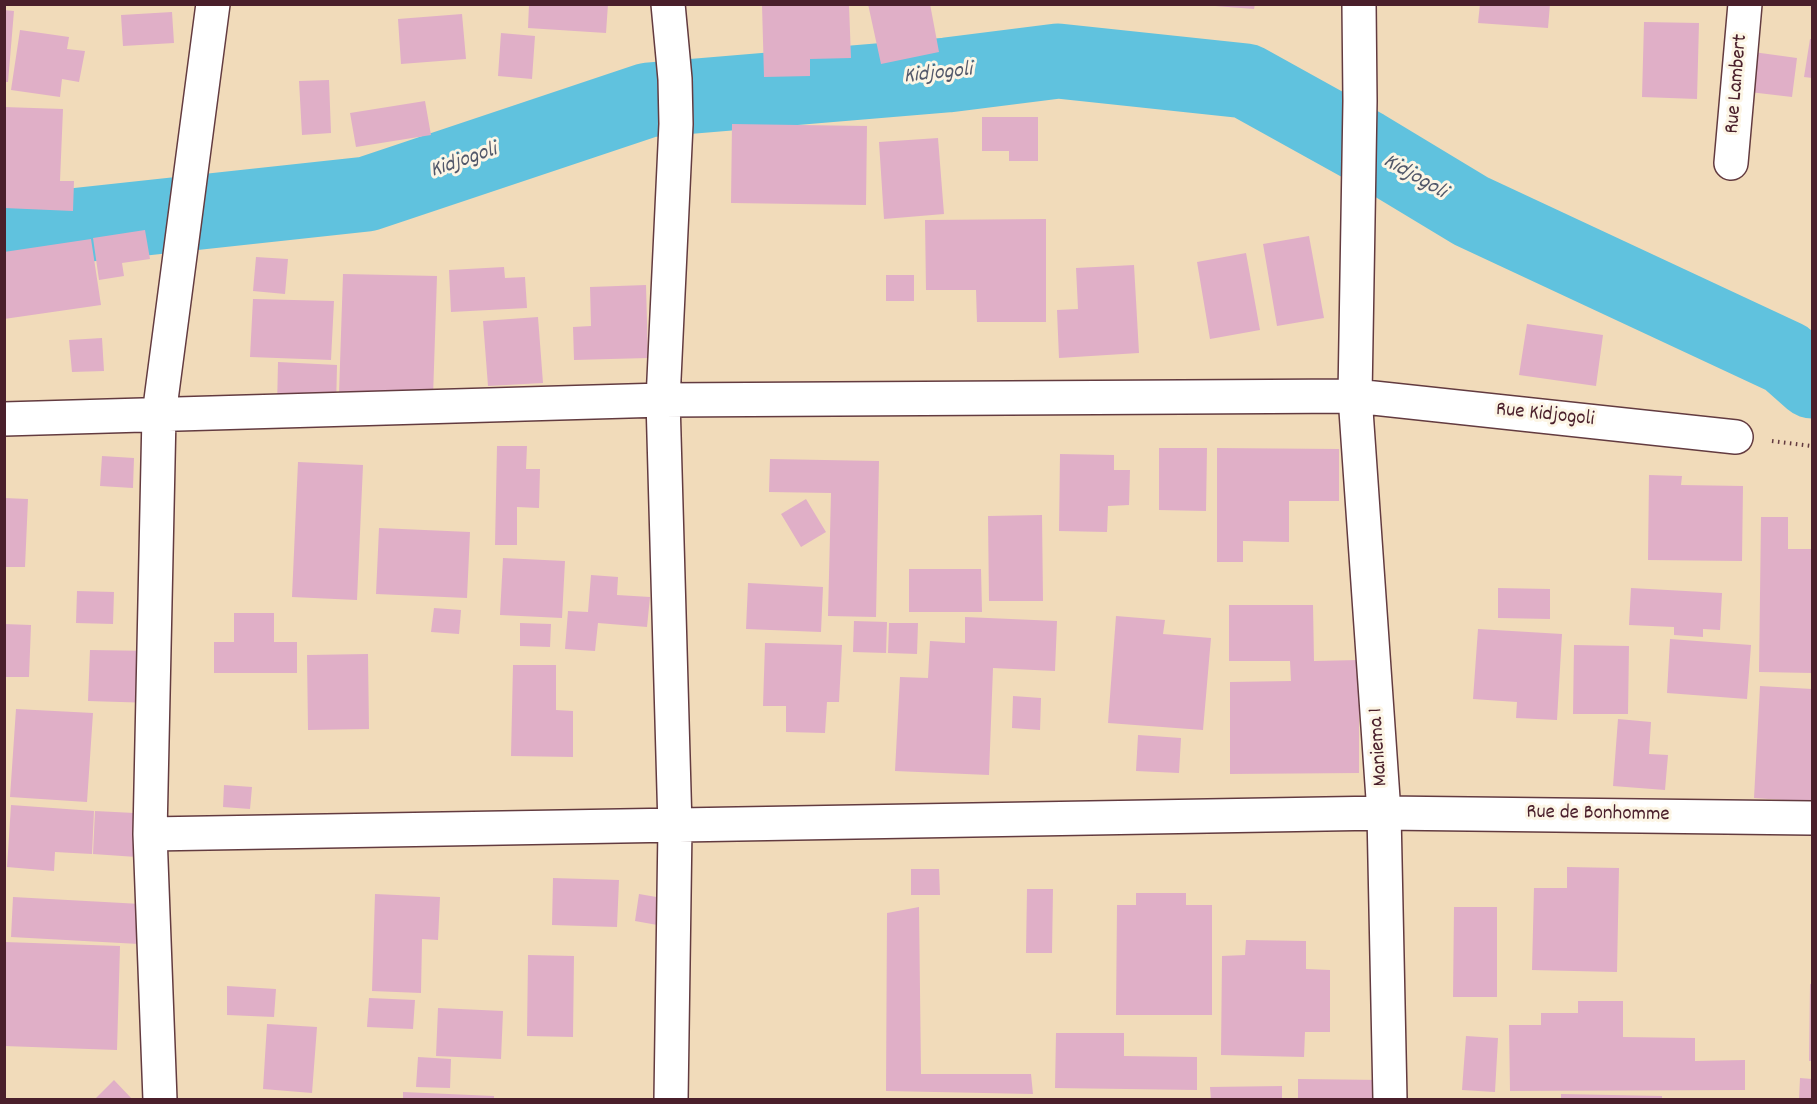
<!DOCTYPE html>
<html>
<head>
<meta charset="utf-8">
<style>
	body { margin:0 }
	#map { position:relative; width:1817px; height:1104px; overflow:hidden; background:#f1dbba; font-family:Dekko,sans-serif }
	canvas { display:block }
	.frame { position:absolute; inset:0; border:6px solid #4a1f2b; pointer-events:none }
</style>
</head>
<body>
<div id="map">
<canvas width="1817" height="1104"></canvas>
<div class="frame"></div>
</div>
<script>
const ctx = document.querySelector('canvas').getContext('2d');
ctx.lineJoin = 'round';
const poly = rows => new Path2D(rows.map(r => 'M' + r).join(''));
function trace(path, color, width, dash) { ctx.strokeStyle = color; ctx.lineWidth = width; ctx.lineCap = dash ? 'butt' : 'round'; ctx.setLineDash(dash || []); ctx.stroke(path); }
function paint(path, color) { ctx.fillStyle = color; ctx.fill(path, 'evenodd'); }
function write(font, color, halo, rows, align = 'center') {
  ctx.font = font + ' Dekko,sans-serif'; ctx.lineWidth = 6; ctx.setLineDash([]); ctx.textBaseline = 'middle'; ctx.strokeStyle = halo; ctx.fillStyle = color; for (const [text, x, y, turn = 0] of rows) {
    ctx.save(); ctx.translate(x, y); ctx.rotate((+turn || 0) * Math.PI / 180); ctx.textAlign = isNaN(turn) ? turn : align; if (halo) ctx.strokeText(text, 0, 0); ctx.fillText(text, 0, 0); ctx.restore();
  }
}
trace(poly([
	[4,222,62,227,367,194,648,100,947,75,1058,61,1246,81,1365,147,1471,211,1786,358,1812,381]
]), '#60c2de', 75);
paint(poly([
	[529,4,608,4,606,33,528,28],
	[868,4,930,4,939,52,881,64],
	[1189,4,1255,4,1254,9],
	[1480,4,1550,4,1548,28,1478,23],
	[762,5,849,5,851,58,810,59,810,76,764,77],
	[4,10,14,11,8,82,4,82],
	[172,12,174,43,123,46,121,15],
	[462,14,466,59,401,64,398,19],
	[1644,22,1699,23,1697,99,1642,97],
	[20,30,69,37,67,49,85,51,79,82,62,79,60,97,11,90],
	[501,33,535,36,532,79,498,76],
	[1810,39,1812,39,1812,78,1804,77],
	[1746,51,1797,58,1792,97,1741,91],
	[329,80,331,133,302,135,299,81],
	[425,101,431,135,356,147,350,113],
	[4,107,63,109,60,181,74,181,73,211,4,208],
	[982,117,1038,117,1038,161,1009,161,1009,151,982,151],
	[732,124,867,126,866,205,731,203],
	[938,138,944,214,884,219,879,142],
	[1046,219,1046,322,977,322,976,290,926,290,925,220],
	[145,230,150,259,122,263,124,276,99,280,93,238],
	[1309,236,1324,318,1277,326,1263,244],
	[91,239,101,305,4,319,4,252],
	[1246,253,1260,330,1210,339,1197,262],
	[256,257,288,259,285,294,253,291],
	[1134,265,1139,353,1059,358,1057,310,1078,309,1076,268],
	[504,267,505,278,525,277,527,308,451,312,449,270],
	[343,274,437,276,433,397,339,394],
	[886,275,914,275,914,301,886,301],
	[646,285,648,358,574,360,573,327,591,326,590,287],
	[253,299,334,301,331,360,250,357],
	[538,317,543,383,488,386,483,321],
	[1527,324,1603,335,1596,386,1519,375],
	[102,338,104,371,72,372,69,340],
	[278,362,337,365,336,409,277,408],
	[497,446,527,446,526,469,540,469,539,508,517,507,517,545,495,545],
	[1159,448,1207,448,1206,511,1159,510],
	[1217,448,1339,449,1339,501,1289,501,1289,542,1243,541,1243,562,1217,562],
	[1060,454,1114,455,1114,470,1130,470,1129,505,1108,506,1107,532,1059,531],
	[102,456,134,458,133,488,100,486],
	[770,459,879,461,876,617,828,616,831,493,769,492],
	[298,462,363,465,357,600,292,597],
	[1649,475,1682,476,1681,485,1743,486,1742,561,1648,560],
	[4,498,28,499,25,567,4,567],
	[806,499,826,532,801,547,781,514],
	[1042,515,1043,601,989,601,988,516],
	[1761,517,1788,517,1788,549,1812,549,1812,673,1759,672],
	[379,528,470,532,467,598,376,594],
	[503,558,565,561,562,618,500,615],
	[909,569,981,569,982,612,909,612],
	[591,575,618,577,617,595,650,597,647,627,598,623,595,651,565,649,568,611,588,612],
	[748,583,823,587,821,632,746,629],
	[1498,588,1550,589,1550,619,1498,618],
	[1631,588,1722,593,1720,630,1703,629,1703,637,1674,635,1674,627,1629,625],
	[77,591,114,592,113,624,76,623],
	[1229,605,1313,605,1314,661,1359,660,1359,773,1230,774,1230,682,1291,681,1290,661,1229,661],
	[434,608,461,610,459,634,431,632],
	[234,613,274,613,274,642,297,642,297,673,214,673,214,642,234,642],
	[1116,616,1165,620,1163,634,1211,638,1203,730,1108,723],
	[965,617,1057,621,1055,671,993,668,989,775,895,771,900,677,928,678,930,641,965,643],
	[854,621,887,622,886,653,853,652],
	[520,623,551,624,550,647,520,646],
	[889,623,918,623,917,654,888,653],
	[4,624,31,625,29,677,4,677],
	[1478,629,1562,634,1557,720,1516,718,1517,702,1473,699],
	[1670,639,1751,645,1747,699,1667,693],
	[765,643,842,645,839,702,827,702,825,733,786,732,786,706,763,706],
	[1574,645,1629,646,1628,714,1573,714],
	[90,650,155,651,153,703,88,701],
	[368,654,369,729,308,730,307,655],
	[513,665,556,665,556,710,573,711,573,757,511,756],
	[1760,686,1812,689,1812,802,1754,798],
	[1013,696,1041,698,1040,730,1012,728],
	[16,709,93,713,87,802,10,797],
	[1618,719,1651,722,1649,754,1668,755,1665,790,1613,786],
	[1138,735,1181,738,1179,773,1136,771],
	[224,785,252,787,250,809,223,807],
	[11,805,94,811,92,854,55,852,54,871,7,867],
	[95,811,154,814,151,858,93,854],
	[1567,867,1619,868,1617,972,1532,970,1534,888,1567,888],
	[911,869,939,869,940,895,911,895],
	[553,878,619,880,617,927,552,925],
	[1027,889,1053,889,1052,953,1026,953],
	[1136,893,1186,893,1186,905,1212,905,1212,1015,1116,1015,1117,905,1136,905],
	[375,894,440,897,438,940,422,939,421,993,372,991],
	[639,894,668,899,663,926,635,921],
	[13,897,141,904,139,944,11,937],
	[919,907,921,1074,1031,1074,1033,1094,886,1091,887,913],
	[1454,907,1497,907,1497,997,1453,997],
	[1246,940,1306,941,1306,969,1330,970,1330,1032,1305,1032,1304,1057,1221,1055,1222,956,1245,955],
	[4,942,120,946,117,1050,4,1046],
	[528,955,574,956,573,1037,527,1036],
	[1810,984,1812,984,1812,1061,1809,1061],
	[227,986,276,989,274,1017,227,1015],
	[369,998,415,1000,413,1029,367,1027],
	[1578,1001,1623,1001,1623,1037,1695,1038,1695,1061,1745,1060,1745,1090,1510,1091,1509,1025,1541,1025,1541,1013,1578,1013],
	[438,1008,503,1011,501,1059,436,1056],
	[267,1024,317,1027,312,1093,263,1089],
	[1056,1033,1124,1033,1124,1056,1197,1057,1197,1090,1055,1088],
	[1466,1036,1498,1038,1495,1092,1462,1090],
	[418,1057,451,1059,450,1088,416,1087],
	[1800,1078,1812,1079,1812,1100,1799,1100],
	[1298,1079,1383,1080,1383,1100,1298,1100],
	[114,1080,133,1100,94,1100],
	[1282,1086,1282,1100,1211,1100,1210,1087],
	[403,1092,494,1096,494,1100,403,1100],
	[1561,1094,1662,1096,1662,1100,1561,1100]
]), '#e0afc7');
const minor = poly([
	[668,4,675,79,676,124,663,400,675,827,671,1100],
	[1359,4,1360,101,1355,396,1384,813,1390,1100],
	[1731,163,1745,4],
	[4,419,663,400,1355,396,1736,437],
	[150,834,1384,813,1812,818],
	[160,1100,150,834,159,415,213,4]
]);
trace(minor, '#633b40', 36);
trace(poly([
	[1772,441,1812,446]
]), '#633b40', 4, [1.5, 4.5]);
trace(minor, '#fff', 33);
write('21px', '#4a1f2b', '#fcf5e5', [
	["Rue Lambert",1738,84,-85],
	["Rue Kidjogoli",1545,416,6],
	["Maniema 1",1380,747,-94],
	["Rue de Bonhomme",1598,815,1]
]);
write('italic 22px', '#52586a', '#fcf5e5', [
	["Kidjogoli",938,75,-6],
	["Kidjogoli",464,162,-19],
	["Kidjogoli",1414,178,30]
]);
</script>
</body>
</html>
